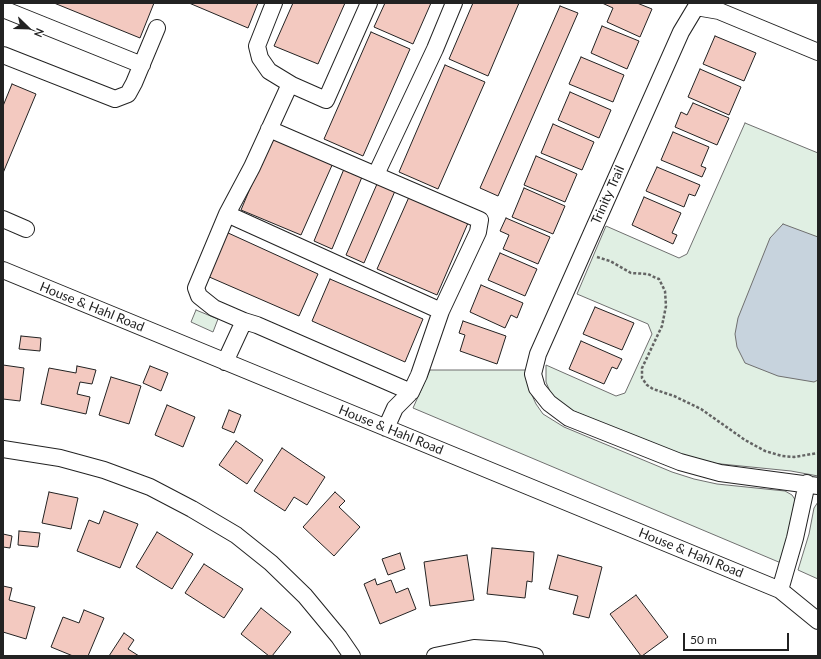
<!DOCTYPE html>
<html>
<head>
<meta charset="utf-8">
<style>
	body { margin:0 }
	#map { position:relative; width:821px; height:659px; overflow:hidden; background:#fff; font-family:Lato,sans-serif }
	canvas { display:block }
	.frame { position:absolute; inset:0; border:4px solid #222; pointer-events:none }
	.north { position:absolute; left:8px; top:8px; width:40px; height:40px; -webkit-text-stroke:3px #fff; paint-order:stroke; rotate:113deg; font-size:11px; font-weight:700; line-height:16px; text-align:center; color:#222 }
	.north::after { content:''; display:block; margin:auto; width:14px; height:18px; background:#222; clip-path:polygon(50% 0,100% 100%,50% 72%,0 100%) }
	.scale { position:absolute; left:683px; top:633px; width:106px; height:18px; box-sizing:border-box; border:2px solid #222; border-top:0; padding-left:5px; font-size:12px; line-height:14px; white-space:nowrap; color:#222; -webkit-text-stroke:3px #fff; paint-order:stroke }
</style>
</head>
<body>
<div id="map">
<canvas width="821" height="659"></canvas>
<div class="frame"></div>
<div class="north">N</div>
<div class="scale">50 m</div>
</div>
<script>
const ctx = document.querySelector('canvas').getContext('2d');
ctx.lineJoin = 'round';
function paint(path, color) { ctx.fillStyle = color; ctx.fill(path, 'evenodd'); }
const poly = rows => new Path2D(rows.map(r => 'M' + r).join(''));
function trace(path, color, width, dash) { ctx.strokeStyle = color; ctx.lineWidth = width; ctx.lineCap = dash ? 'butt' : 'round'; ctx.setLineDash(dash || []); ctx.stroke(path); }
function write(font, color, halo, rows, align = 'center') {
  ctx.font = font + ' Lato,sans-serif'; ctx.lineWidth = 3; ctx.setLineDash([]); ctx.textBaseline = 'middle'; ctx.strokeStyle = halo; ctx.fillStyle = color; for (const [text, x, y, turn = 0] of rows) {
    ctx.save(); ctx.translate(x, y); ctx.rotate((+turn || 0) * Math.PI / 180); ctx.textAlign = isNaN(turn) ? turn : align; if (halo) ctx.strokeText(text, 0, 0); ctx.fillText(text, 0, 0); ctx.restore();
  }
}
const green = poly([
	[745,123,818,153,818,476,791,471,701,462,674,453,571,410,560,404,551,394,546,382,546,365,616,396,625,393,652,334,648,324,577,294,606,226,679,258,687,254,745,123],
	[196,310,218,319,213,332,191,322,196,310],
	[430,370,527,370,531,393,536,404,543,414,564,427,672,472,694,479,717,484,785,491,792,495,796,501,781,563,413,408,430,370],
	[818,502,818,579,798,570,809,534,814,508,818,502]
]);
paint(green, '#e0efe3');
trace(green, '#6f6f6f', 1);
const water = poly([
	[783,224,818,237,818,380,814,382,778,376,745,363,737,347,735,334,738,318,770,238,783,224]
]);
paint(water, '#c7d3dd');
trace(water, '#6f6f6f', 1);
const building = poly([
	[54,3,154,3,140,38,54,3],
	[189,3,258,3,248,28,189,3],
	[293,3,345,3,318,64,274,46,293,3],
	[385,3,431,3,413,44,374,27,385,3],
	[473,3,519,3,488,76,449,59,473,3],
	[602,3,637,3,652,9,640,37,607,22,613,8,602,3],
	[560,6,578,13,498,196,480,188,560,6],
	[602,26,639,41,627,69,591,53,602,26],
	[371,32,410,49,363,156,324,139,371,32],
	[715,36,756,53,744,81,703,64,715,36],
	[581,57,624,75,613,102,569,84,581,57],
	[445,65,485,82,438,189,399,172,445,65],
	[700,69,741,87,729,115,688,97,700,69],
	[12,84,36,94,3,173,3,106,12,84],
	[570,92,611,110,599,138,558,120,570,92],
	[693,103,729,118,717,145,675,127,681,112,687,115,693,103],
	[553,124,594,142,582,170,541,153,553,124],
	[673,132,709,147,701,166,706,168,702,177,661,160,673,132],
	[272,136,333,163,301,235,241,210,272,136],
	[536,156,577,174,565,202,524,185,536,156],
	[657,167,700,185,695,196,689,194,684,207,646,191,657,167],
	[344,169,362,177,332,249,314,241,344,169],
	[377,184,395,191,364,263,346,255,377,184],
	[524,188,565,206,553,234,512,217,524,188],
	[409,197,468,223,437,295,377,269,409,197],
	[644,197,681,213,672,233,677,235,673,244,632,225,644,197],
	[506,218,550,237,538,264,503,249,509,235,500,231,506,218],
	[226,232,318,274,299,316,207,276,226,232],
	[500,253,537,269,525,296,488,280,500,253],
	[330,279,423,319,405,362,312,321,330,279],
	[481,285,523,303,517,318,511,315,505,328,470,312,481,285],
	[595,307,634,323,622,350,583,334,595,307],
	[463,321,506,336,497,364,460,351,465,335,459,333,463,321],
	[21,336,41,338,40,351,19,349,21,336],
	[581,341,622,359,617,369,612,367,604,384,569,369,581,341],
	[3,365,24,368,20,401,3,399,3,365],
	[77,366,96,370,92,384,80,382,77,394,90,397,86,414,41,404,49,368,76,373,77,366],
	[150,366,168,373,161,391,143,383,150,366],
	[111,377,141,386,129,424,99,415,111,377],
	[167,405,195,417,183,447,155,435,167,405],
	[229,410,241,415,234,433,222,428,229,410],
	[236,441,263,460,247,484,219,465,236,441],
	[282,448,325,477,307,505,294,497,285,511,254,491,282,448],
	[49,492,78,498,71,529,42,523,49,492],
	[335,492,345,501,339,507,360,527,334,556,303,527,335,492],
	[104,511,138,524,120,568,77,551,89,520,99,524,104,511],
	[19,531,40,533,38,547,18,545,19,531],
	[157,532,193,554,172,589,136,567,157,532],
	[3,534,12,536,10,548,3,547,3,534],
	[492,548,534,552,532,582,527,581,525,598,487,594,492,548],
	[400,553,405,569,388,575,382,559,400,553],
	[467,555,474,600,430,606,424,562,467,555],
	[558,555,602,567,589,618,573,614,578,596,549,589,558,555],
	[204,564,243,589,224,618,185,593,204,564],
	[375,579,377,585,391,580,396,593,408,588,416,609,380,624,364,584,375,579],
	[3,586,12,588,9,600,35,607,26,639,3,632,3,586],
	[636,595,668,637,642,656,641,656,610,614,636,595],
	[261,608,291,632,272,656,269,656,241,634,261,608],
	[84,610,104,618,88,656,73,656,51,647,63,617,79,623,84,610],
	[124,633,134,640,128,649,139,656,109,656,124,633]
]);
paint(building, '#f3c9c0');
trace(building, '#222', 1);
const minor = poly([
	[274,3,257,46,260,58,269,71,292,85,326,100,369,3],
	[3,9,142,65],
	[818,52,719,11,696,7,681,32,538,354,533,374,537,388,549,403,569,418,680,462,720,473,818,486],
	[3,55,115,99,128,94,134,83,157,28],
	[269,129,378,176],
	[227,214,441,311],
	[3,219,26,229],
	[3,270,780,590,818,621],
	[244,321,214,308,199,296,196,288,227,214,252,167,290,84],
	[225,362,244,321,257,325,411,392],
	[386,428,395,408,411,392,419,375,441,311,478,232,480,220,378,176,379,168,435,49,454,3],
	[3,449,60,458,104,470,150,487,192,509,236,535,271,563,305,596,339,637,352,656],
	[780,590,795,538,807,483],
	[435,656,474,648,505,650,535,656]
]);
trace(minor, '#222', 18);
trace(poly([
	[597,257,610,261,631,273,648,274,654,277,659,279,665,291,666,306,662,326,642,368,642,378,647,385,653,389,674,396,701,409,745,440,765,451,782,456,794,457,818,453]
]), '#646464', 2.5, [3, 2]);
trace(minor, '#fff', 16);
write('13px', '#222', '#fff', [
	["Trinity Trail",608,195,-66],
	["House & Hahl Road",92,307,22],
	["House & Hahl Road",391,430,22],
	["House & Hahl Road",691,553,22]
]);
</script>
</body>
</html>
